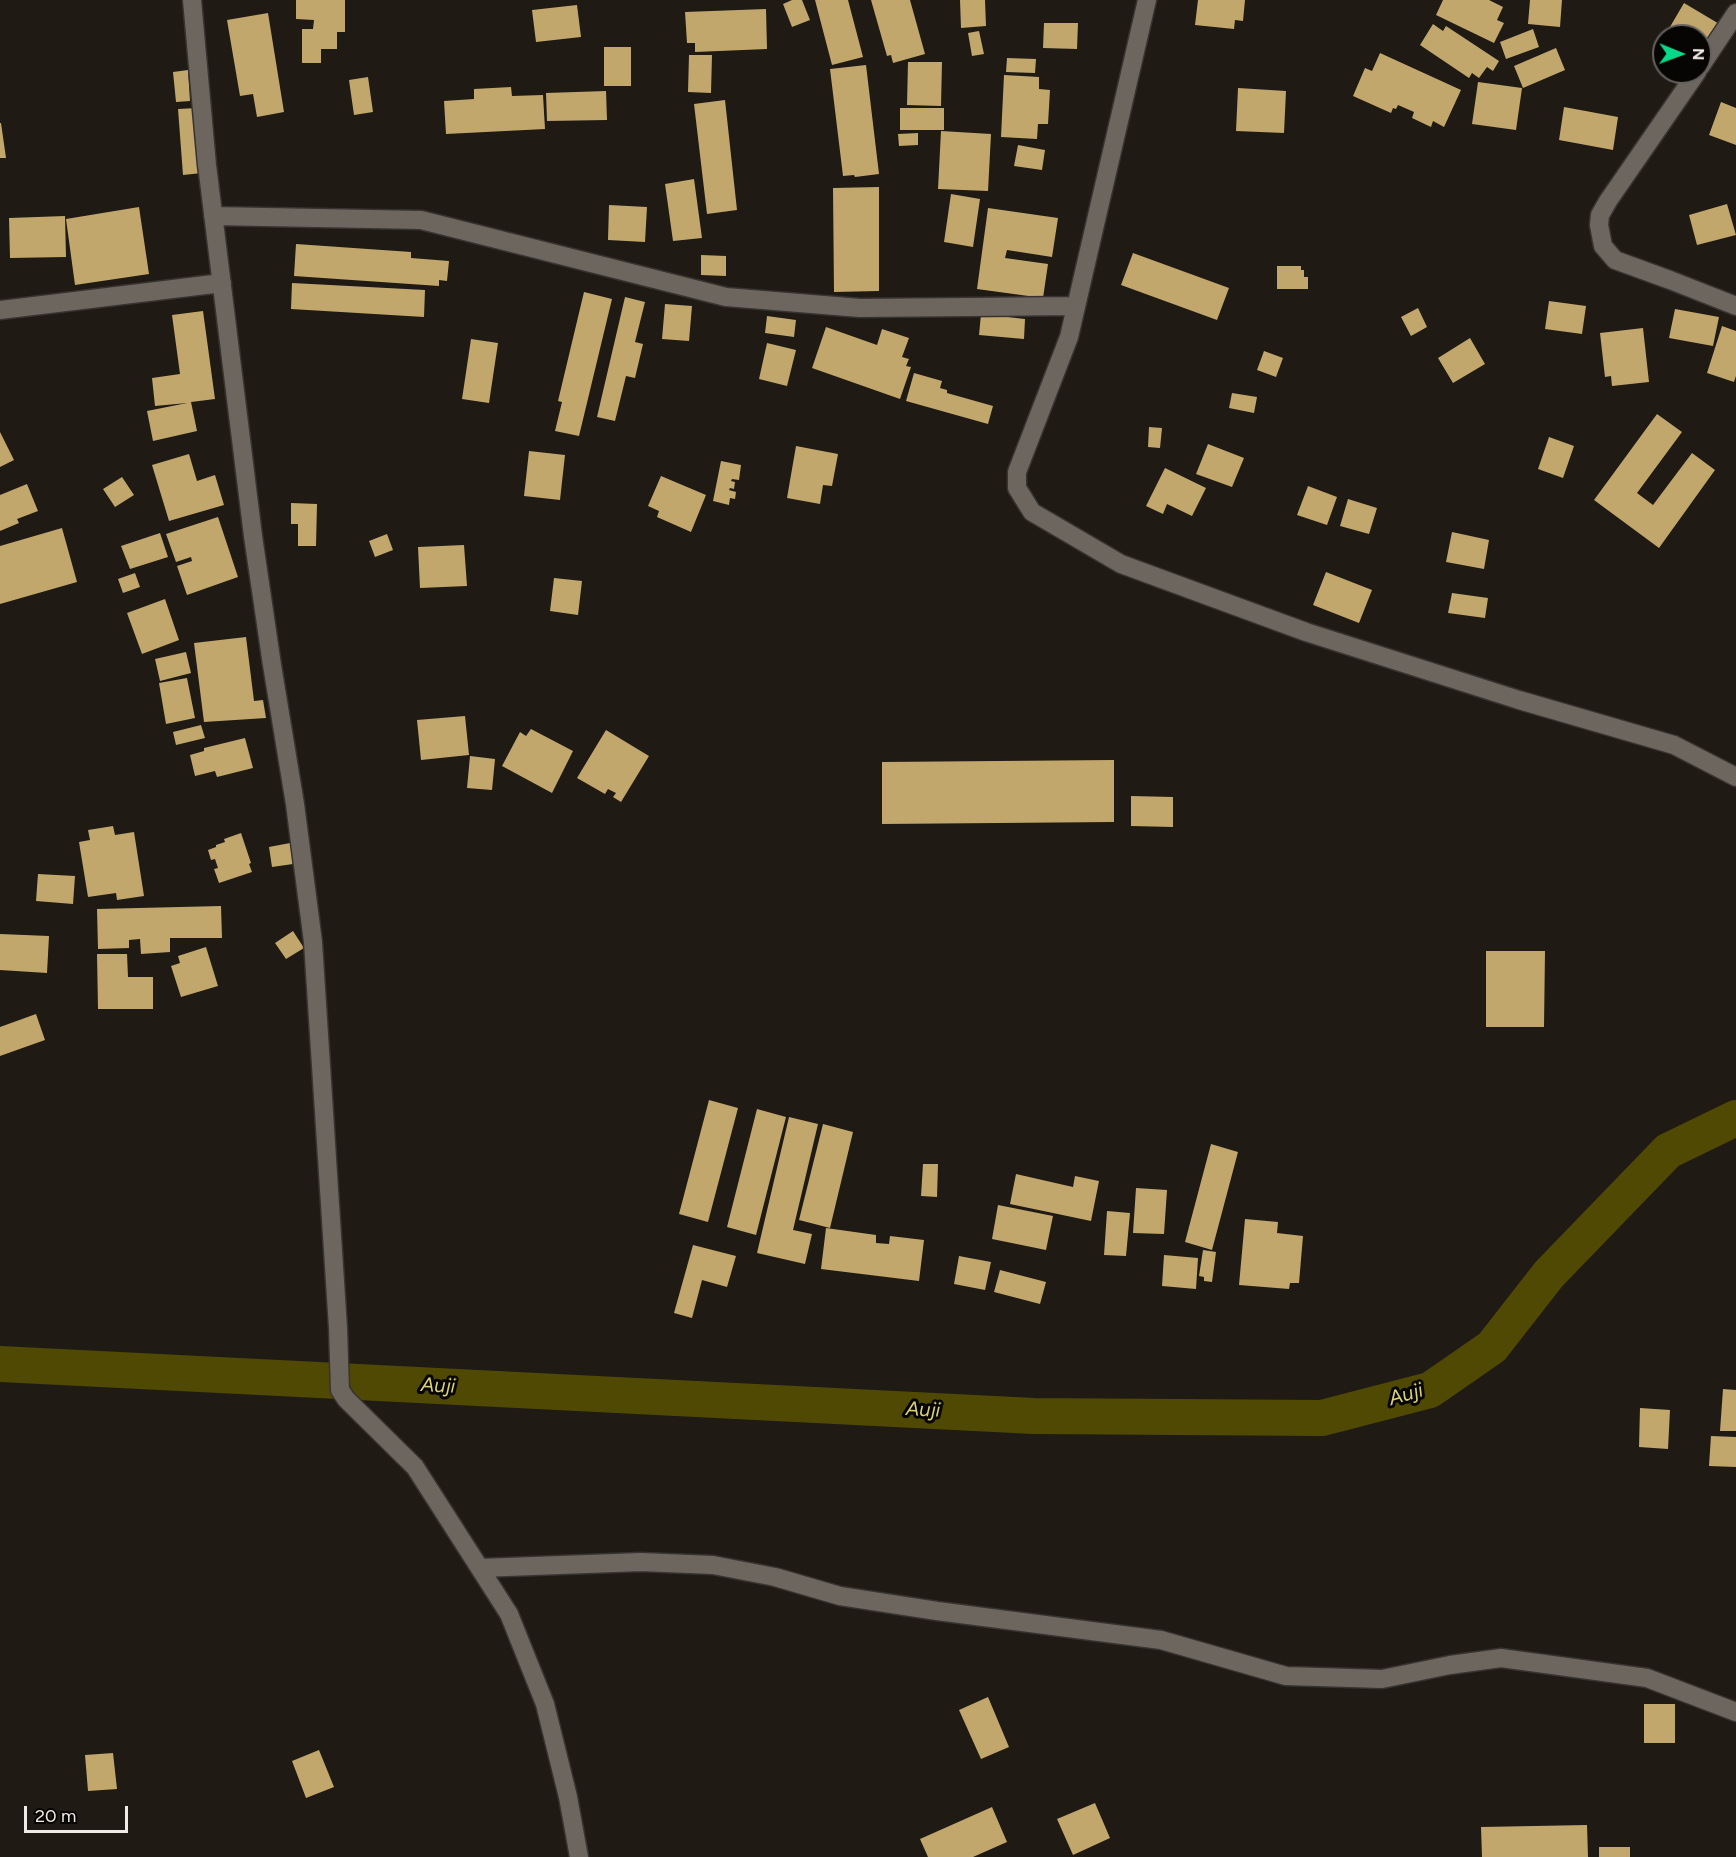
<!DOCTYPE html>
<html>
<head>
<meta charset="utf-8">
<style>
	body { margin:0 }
	#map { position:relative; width:1736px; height:1857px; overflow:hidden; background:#1f1a14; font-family:Figtree,sans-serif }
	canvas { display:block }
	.north { position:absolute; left:1652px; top:24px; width:60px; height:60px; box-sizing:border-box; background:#070504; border:2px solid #64615f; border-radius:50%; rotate:91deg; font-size:16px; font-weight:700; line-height:24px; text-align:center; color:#efebe7 }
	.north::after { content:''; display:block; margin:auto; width:21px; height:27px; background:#07d98b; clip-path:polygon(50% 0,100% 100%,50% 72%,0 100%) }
	.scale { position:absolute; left:24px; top:1806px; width:104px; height:27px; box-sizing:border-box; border:3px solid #efebe7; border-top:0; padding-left:8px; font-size:18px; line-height:21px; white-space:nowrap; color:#efebe7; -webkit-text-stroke:4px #070504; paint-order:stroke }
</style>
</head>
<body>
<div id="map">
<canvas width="1736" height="1857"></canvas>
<div class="north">N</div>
<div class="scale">20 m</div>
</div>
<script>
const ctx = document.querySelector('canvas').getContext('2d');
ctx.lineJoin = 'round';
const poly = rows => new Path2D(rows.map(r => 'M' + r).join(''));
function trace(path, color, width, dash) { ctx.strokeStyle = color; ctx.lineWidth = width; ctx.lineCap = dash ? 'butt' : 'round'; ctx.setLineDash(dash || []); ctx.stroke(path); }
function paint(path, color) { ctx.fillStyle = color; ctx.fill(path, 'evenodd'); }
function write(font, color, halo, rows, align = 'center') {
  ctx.font = font + ' Figtree,sans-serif'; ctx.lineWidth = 6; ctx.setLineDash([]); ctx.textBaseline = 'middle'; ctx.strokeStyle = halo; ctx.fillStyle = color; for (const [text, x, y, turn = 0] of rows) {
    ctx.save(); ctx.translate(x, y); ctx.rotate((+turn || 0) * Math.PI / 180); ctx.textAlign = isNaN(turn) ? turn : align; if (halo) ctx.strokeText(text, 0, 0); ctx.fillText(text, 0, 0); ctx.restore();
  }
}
trace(poly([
	[0,1364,1034,1416,1322,1418,1430,1390,1492,1347,1549,1274,1668,1151,1736,1118]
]), '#504904', 36);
paint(poly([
	[296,0,345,0,345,32,337,32,337,49,321,49,321,63,302,63,302,29,313,29,314,20,296,19],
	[792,0,802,0,810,20,792,27,783,4],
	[815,0,848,0,863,57,832,65],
	[871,0,910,0,925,54,893,63,891,55,887,56],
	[960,0,985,0,986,26,961,28],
	[1198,0,1245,0,1243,21,1235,20,1234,29,1195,25],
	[1443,0,1489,0,1503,7,1497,20,1504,23,1494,43,1436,15],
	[1530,0,1562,0,1560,27,1528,24],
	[1684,3,1721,25,1700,52,1700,36,1674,36,1667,32],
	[577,5,581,37,536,42,532,10],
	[766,9,767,49,695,52,695,43,687,43,685,12],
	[268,13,284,112,257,117,253,94,240,96,227,20],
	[1044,23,1078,23,1077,49,1043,48],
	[1433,24,1443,31,1446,26,1499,61,1493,71,1487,67,1479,78,1472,73,1469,78,1420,45],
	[1533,29,1539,47,1506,59,1500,42],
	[979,31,984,54,972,56,968,33],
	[604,47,631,47,631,86,604,86],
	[1556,48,1565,70,1523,88,1514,66],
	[1380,53,1461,90,1444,127,1433,121,1431,127,1412,118,1414,112,1398,105,1396,109,1393,108,1391,113,1353,96,1365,68,1372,71],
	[689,55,712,55,711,93,688,92],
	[1007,58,1036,59,1035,73,1006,72],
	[908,62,942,62,941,106,907,105],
	[866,65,879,174,855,177,854,175,843,176,830,69],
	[188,70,190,101,176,102,173,72],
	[1004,75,1039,77,1039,89,1050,90,1048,124,1038,124,1037,139,1001,137],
	[368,77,373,112,354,115,349,80],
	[1478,82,1522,88,1516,130,1472,124],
	[511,87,512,96,543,95,545,129,446,134,444,101,474,99,474,89],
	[1238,88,1286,91,1284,133,1236,131],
	[606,91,607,120,547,121,546,93],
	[725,100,737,210,707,214,694,104],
	[1721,102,1736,108,1736,145,1709,135],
	[1564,107,1618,117,1613,150,1559,140],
	[197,108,202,173,183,175,178,109],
	[900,108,944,108,944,130,900,130],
	[0,123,1,123,6,158,0,158],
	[941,131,991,134,988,191,938,189],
	[918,133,918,145,899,146,898,134],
	[1018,145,1045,150,1042,170,1014,166],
	[694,179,702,238,673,241,665,184],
	[879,187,879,291,834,292,833,188],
	[951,194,980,199,973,247,944,242],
	[1727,204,1736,235,1697,245,1689,215],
	[609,205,647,207,645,242,608,240],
	[139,207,149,274,75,285,66,219],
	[988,208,1058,218,1052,257,1007,250,1005,258,1048,264,1043,298,977,289],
	[65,216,66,257,10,258,9,218],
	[296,244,411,252,411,258,449,261,447,281,439,280,439,286,294,276],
	[1133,253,1229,288,1217,320,1121,285],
	[701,255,726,256,726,276,701,275],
	[1277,266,1301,266,1301,270,1304,270,1304,277,1308,277,1308,289,1277,289],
	[292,283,425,290,424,317,291,309],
	[584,292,612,299,579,436,555,431,562,402,558,401],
	[625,297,645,302,635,342,643,344,635,378,626,376,615,421,597,417],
	[1549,301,1586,306,1582,334,1545,329],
	[665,304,692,306,689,341,662,339],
	[1418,308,1427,327,1411,336,1401,317],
	[1675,309,1719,317,1713,346,1669,338],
	[203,311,215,399,191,402,197,431,153,441,147,411,187,403,155,406,152,378,180,374,172,315],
	[981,314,1025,319,1024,339,979,335],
	[767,316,796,320,794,337,765,333],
	[1722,326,1736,331,1736,376,1734,382,1707,373],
	[826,327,877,345,882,329,909,338,902,357,909,359,906,366,911,367,900,399,812,368],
	[1643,328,1649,382,1612,386,1611,376,1605,377,1600,333],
	[1470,338,1485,364,1453,383,1438,358],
	[471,339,498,343,489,403,462,399],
	[767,343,796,350,787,386,759,379],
	[1264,351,1283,358,1276,377,1257,370],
	[914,373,942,381,940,388,947,390,947,393,993,406,988,424,906,401],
	[1232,393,1257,397,1254,413,1229,408],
	[1657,414,1682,432,1637,493,1653,505,1692,453,1715,470,1659,548,1594,500],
	[1149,427,1162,428,1160,448,1148,447],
	[0,432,14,460,0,467],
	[1549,437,1574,446,1563,478,1538,469],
	[1208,444,1244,458,1232,487,1196,474],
	[796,446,838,454,832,486,823,485,820,504,787,498],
	[529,451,565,455,560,500,524,496],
	[189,454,197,481,215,475,224,505,169,521,152,465],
	[721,461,741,465,739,480,732,479,731,481,735,482,734,489,730,488,729,490,736,492,735,499,730,498,729,505,713,501],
	[1165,468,1206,488,1192,516,1167,504,1163,514,1146,506],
	[661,476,706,495,691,532,657,517,659,511,648,506],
	[122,477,134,495,115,507,103,489],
	[27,484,38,511,17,519,19,523,0,531,0,495],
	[1308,486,1337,497,1327,525,1297,515],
	[1348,499,1377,508,1369,534,1340,526],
	[291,503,317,504,316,546,298,546,298,524,291,524],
	[218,517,238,577,187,595,177,566,192,561,191,557,176,562,166,534],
	[62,528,77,582,0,604,0,546],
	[1452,532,1489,540,1484,569,1446,562],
	[160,533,168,557,130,569,121,546],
	[387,534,393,550,375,557,369,541],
	[464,545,467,586,420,588,418,547],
	[1326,572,1372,590,1359,623,1313,605],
	[135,573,140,587,123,593,118,579],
	[554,578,582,581,578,615,550,611],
	[1452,593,1488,598,1485,618,1448,613],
	[165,599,179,640,142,654,127,613],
	[246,637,254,701,263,700,266,718,204,722,194,643],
	[186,652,191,673,160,681,155,659],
	[187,678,195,718,166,724,159,683],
	[465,716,469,755,421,760,417,720],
	[201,725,205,738,176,745,173,732],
	[531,729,573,751,552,793,502,766,520,732,526,736],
	[606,730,649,756,621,802,613,797,616,793,608,789,605,794,577,778],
	[245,738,253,768,217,777,215,771,195,776,190,755,204,751,204,748],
	[470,756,495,759,492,790,467,788],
	[1114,760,1114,822,882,824,882,762],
	[1131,796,1173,797,1173,827,1131,826],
	[113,826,115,835,134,832,144,896,117,900,116,893,88,897,79,842,90,840,88,830],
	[241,833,251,863,249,864,252,872,219,883,214,869,218,868,215,859,211,860,208,850,216,847,216,845,225,842,224,839],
	[290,843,293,864,272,867,269,847],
	[38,874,75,876,73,904,36,901],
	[221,906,222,938,170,938,170,952,141,954,140,939,129,940,129,948,98,949,97,909],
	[293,931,304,948,286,959,275,943],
	[0,934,49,936,47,973,0,970],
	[206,947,218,986,181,997,171,966,180,963,178,956],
	[1486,951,1545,951,1544,1027,1486,1027],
	[97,954,127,954,128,977,153,977,153,1009,98,1009],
	[36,1014,45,1040,0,1056,0,1027],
	[709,1100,738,1108,708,1222,679,1214],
	[757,1109,786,1117,756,1235,727,1227],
	[789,1117,818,1124,793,1230,812,1234,805,1264,757,1253],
	[823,1124,853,1132,830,1228,799,1220],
	[1211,1144,1238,1152,1212,1250,1185,1242],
	[923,1164,938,1164,937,1197,921,1196],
	[1016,1174,1073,1187,1075,1176,1099,1181,1091,1221,1010,1204],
	[1136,1188,1167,1190,1164,1234,1133,1233],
	[998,1205,1053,1216,1046,1250,992,1239],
	[1107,1211,1130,1213,1126,1256,1104,1255],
	[1245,1219,1278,1222,1277,1233,1303,1236,1299,1283,1290,1283,1289,1289,1239,1285],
	[826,1228,876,1235,876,1243,889,1244,890,1236,924,1240,919,1281,821,1269],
	[693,1245,736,1256,727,1287,702,1280,692,1318,674,1313],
	[1203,1250,1216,1252,1212,1282,1204,1281,1204,1277,1199,1276],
	[1164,1255,1198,1258,1196,1289,1162,1286],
	[959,1256,991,1262,985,1290,954,1284],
	[1000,1270,1046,1282,1040,1304,994,1292],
	[1723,1389,1736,1390,1736,1431,1720,1431],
	[1640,1408,1670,1410,1668,1449,1639,1447],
	[1711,1436,1736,1437,1736,1467,1709,1466],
	[988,1697,1009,1747,981,1759,959,1710],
	[1644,1704,1675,1704,1675,1743,1644,1743],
	[319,1750,334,1787,306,1798,292,1761],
	[113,1753,117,1789,88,1791,85,1755],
	[1095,1803,1110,1838,1073,1855,1057,1819],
	[992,1807,1007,1842,973,1857,928,1857,920,1839],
	[1587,1825,1588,1857,1482,1857,1481,1827],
	[1599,1847,1630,1847,1630,1857,1599,1857]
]), '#c2a76c');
const minor = poly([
	[192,0,207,165,253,536,272,665,295,804,313,942,338,1328,340,1390,346,1399,415,1467,509,1614,545,1704,568,1797,579,1857],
	[1147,0,1069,337,1017,472,1017,488,1032,512,1121,564,1306,632,1519,700,1674,745,1736,777],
	[1700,67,1736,13],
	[1697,72,1608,201,1600,215,1599,225,1603,246,1615,260,1670,280,1736,306],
	[213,216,421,220,726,297,860,308,1076,306],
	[0,310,222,283],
	[480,1568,641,1562,713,1565,775,1577,840,1596,937,1611,1161,1640,1286,1676,1382,1679,1450,1665,1501,1658,1647,1678,1736,1712]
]);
trace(minor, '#373330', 21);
trace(minor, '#6c665f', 18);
write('italic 20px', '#dbd278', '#070504', [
	["Auji",438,1386,3],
	["Auji",1406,1395,-16],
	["Auji",923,1410,3]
]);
</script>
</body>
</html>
